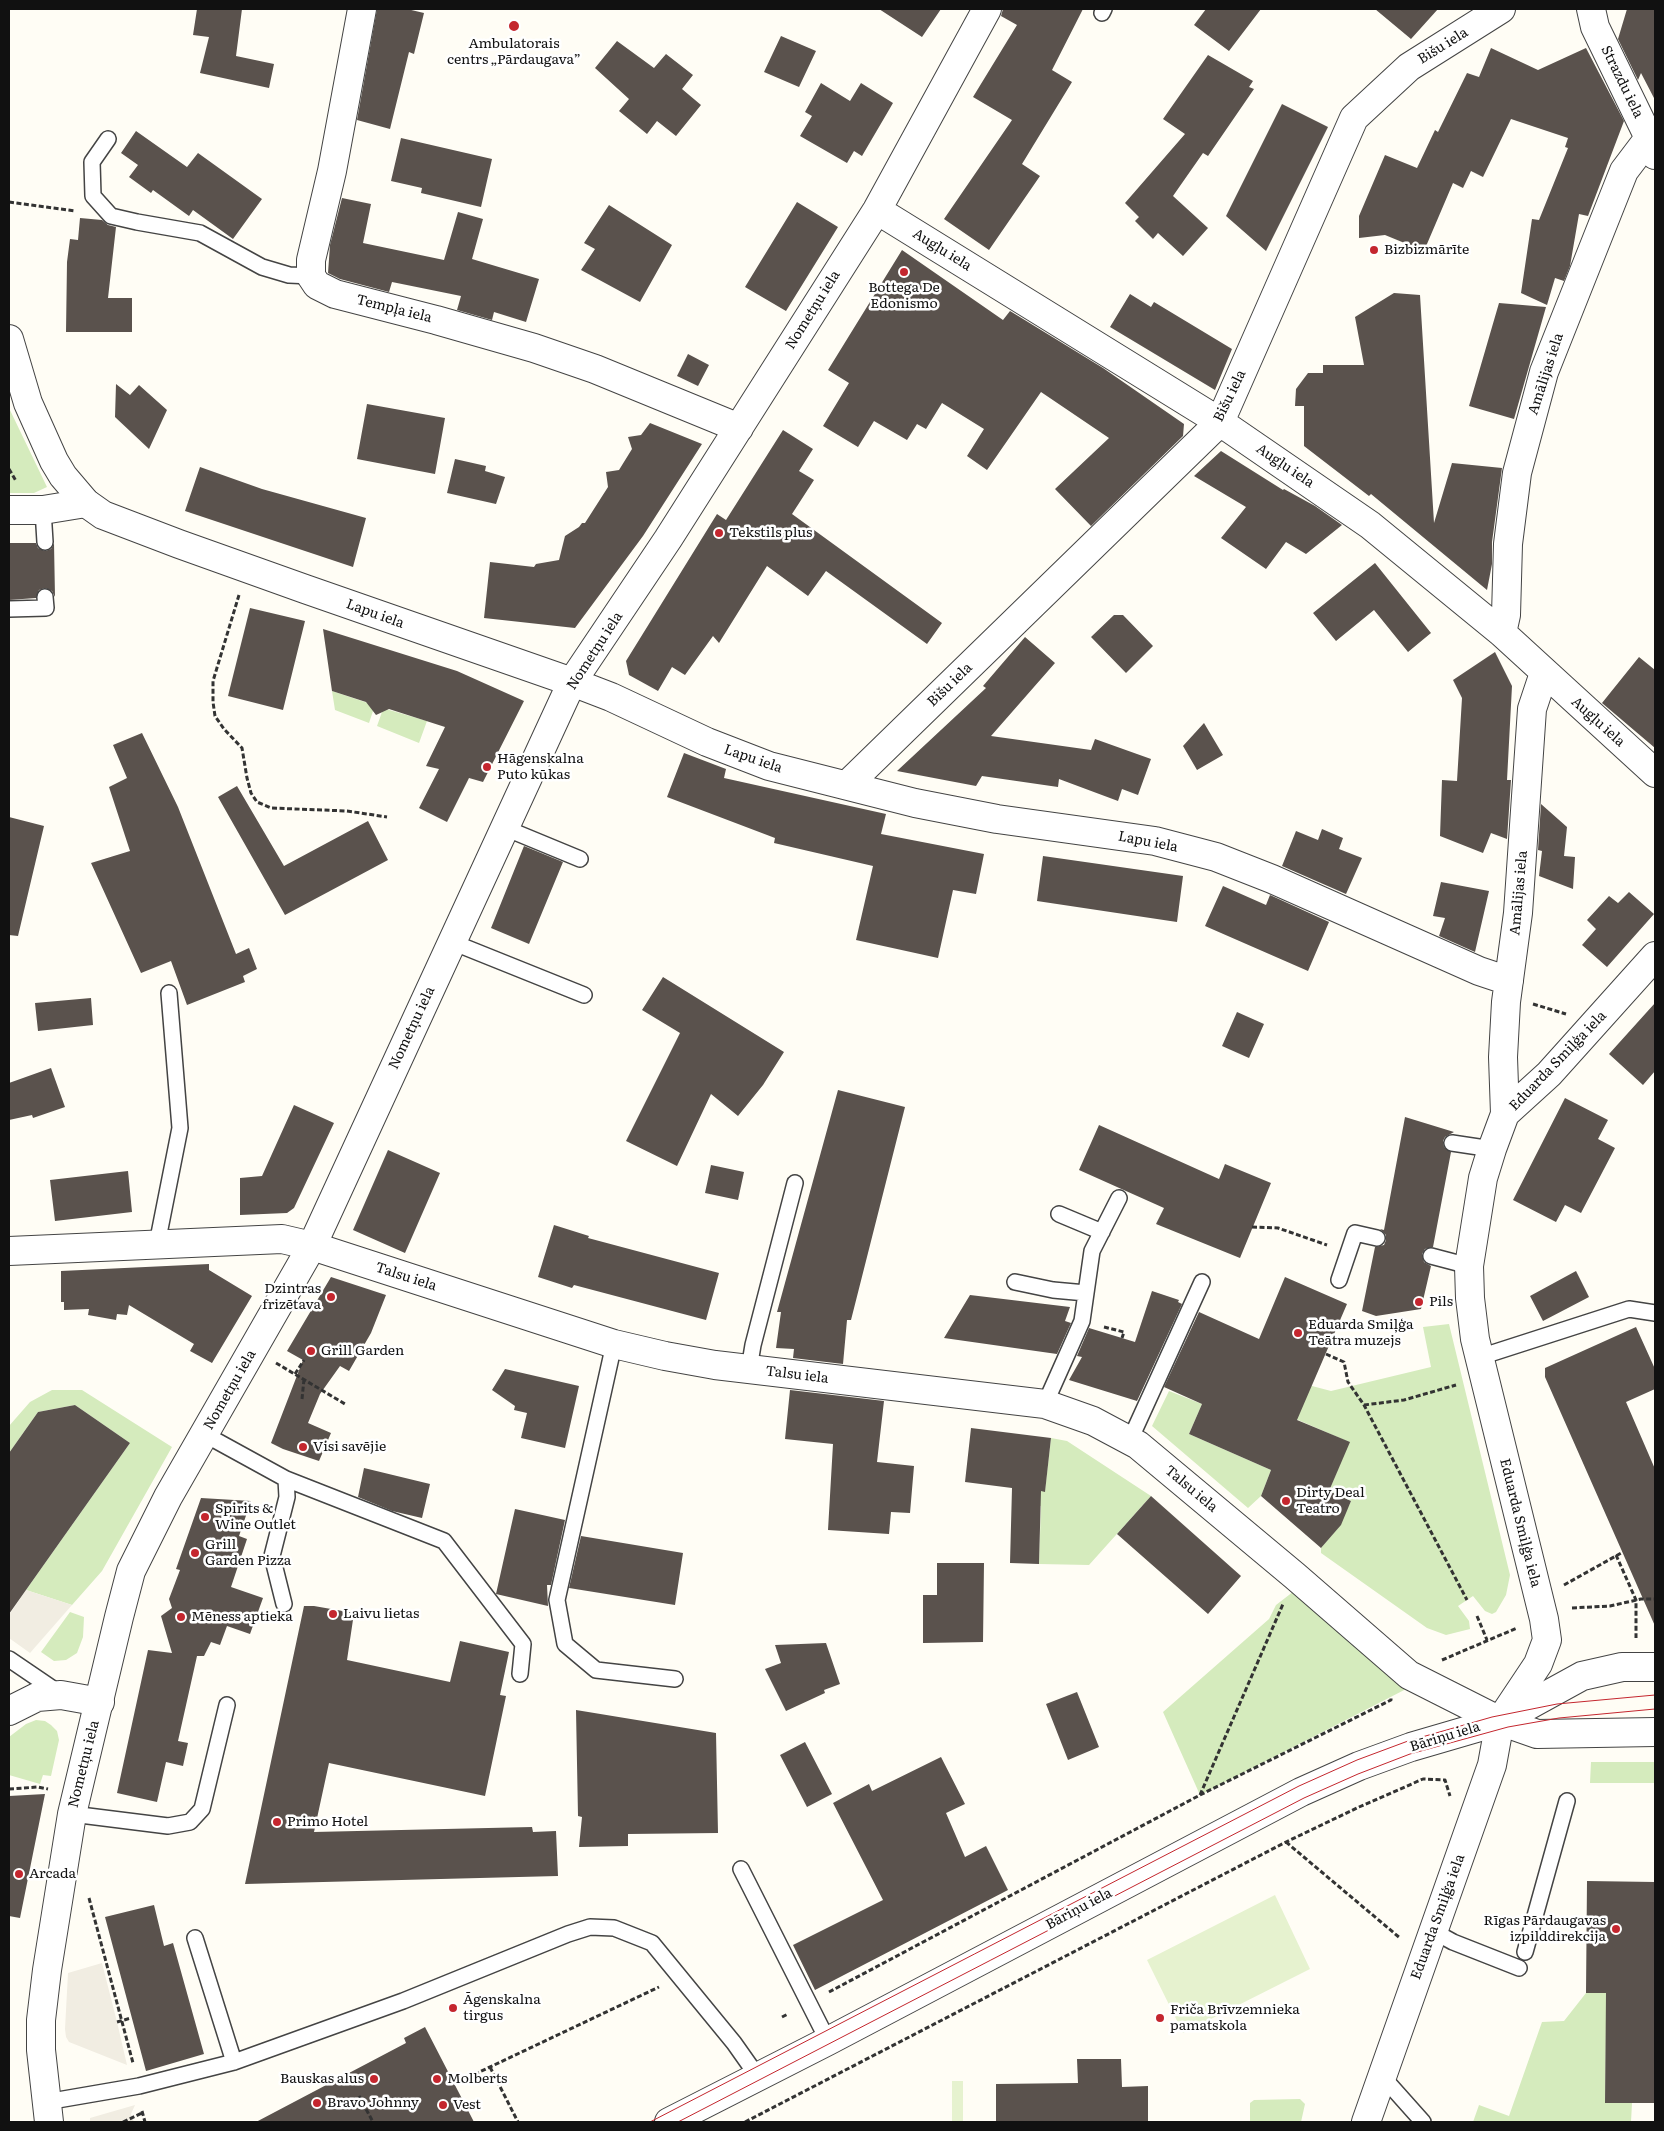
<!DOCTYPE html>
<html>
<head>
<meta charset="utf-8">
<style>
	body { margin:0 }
	#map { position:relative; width:1664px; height:2131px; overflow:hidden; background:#fffdf5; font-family:Literata,serif }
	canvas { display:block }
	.frame { position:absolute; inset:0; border:10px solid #111; pointer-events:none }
</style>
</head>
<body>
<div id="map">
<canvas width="1664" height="2131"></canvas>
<div class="frame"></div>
</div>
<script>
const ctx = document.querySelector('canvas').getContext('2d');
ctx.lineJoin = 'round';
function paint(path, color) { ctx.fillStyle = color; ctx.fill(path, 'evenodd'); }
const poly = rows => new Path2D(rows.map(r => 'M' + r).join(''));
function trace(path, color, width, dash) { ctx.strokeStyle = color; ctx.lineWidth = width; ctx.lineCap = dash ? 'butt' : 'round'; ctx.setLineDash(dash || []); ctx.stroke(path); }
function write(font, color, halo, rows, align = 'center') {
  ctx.font = font + ' Literata,serif'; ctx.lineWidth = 5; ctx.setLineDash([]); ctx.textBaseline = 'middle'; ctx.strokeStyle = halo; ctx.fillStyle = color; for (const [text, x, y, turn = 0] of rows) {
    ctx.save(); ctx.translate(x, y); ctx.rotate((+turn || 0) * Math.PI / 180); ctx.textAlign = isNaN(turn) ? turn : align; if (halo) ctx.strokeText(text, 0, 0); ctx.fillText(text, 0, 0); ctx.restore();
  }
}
paint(poly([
	[9,408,47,487,34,493,9,493],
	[332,691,371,704,373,711,369,723,335,710],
	[386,709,427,721,419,743,377,726,382,712],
	[1449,1324,1510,1575,1506,1595,1496,1612,1492,1614,1485,1611,1473,1596,1458,1606,1469,1621,1470,1629,1446,1635,1427,1628,1321,1553,1321,1548,1338,1528,1351,1501,1329,1491,1349,1442,1252,1400,1267,1366,1312,1386,1331,1391,1431,1367,1423,1327],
	[52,1390,82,1390,172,1447,102,1571,72,1605,26,1590,130,1443,75,1405,38,1412,9,1453,9,1426,30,1402],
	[1169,1391,1202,1404,1189,1434,1271,1470,1261,1496,1248,1508,1152,1426],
	[1051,1438,1067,1441,1151,1496,1089,1565,1039,1564,1041,1506,1012,1505,1012,1488,1045,1491],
	[1298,1588,1412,1686,1200,1795,1163,1712,1269,1619,1276,1605],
	[70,1612,84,1617,83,1637,77,1653,66,1660,54,1661,41,1652],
	[36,1720,45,1721,51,1725,57,1731,59,1740,51,1776,43,1775,40,1784,9,1775,9,1737,26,1724],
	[1591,1762,1655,1762,1655,1783,1590,1783],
	[1586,1993,1633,1993,1606,2024,1605,2103,1632,2103,1631,2122,1473,2122,1479,2105,1509,2116,1542,2022,1564,2021],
	[1300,2099,1305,2104,1301,2122,1250,2122,1250,2103,1254,2100]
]), '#d5ebbd');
paint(poly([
	[1275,1895,1310,1969,1183,2033,1147,1960],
	[952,2081,963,2081,963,2122,952,2122]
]), '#e6f2cf');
paint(poly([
	[26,1590,72,1605,30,1653,9,1638,9,1615],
	[102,1963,117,2022,127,2065,69,2042,66,2037,65,2029,68,1973],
	[135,2105,131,2114,134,2122,90,2122,90,2118]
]), '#f1ede2');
paint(poly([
	[197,9,242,9,236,56,274,64,269,88,200,73,209,37,193,35],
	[377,9,407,9,424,13,414,54,409,52,390,129,357,120],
	[879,9,941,9,922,37],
	[1003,9,1083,9,1052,70,1072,82,1022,164,1040,176,989,250,944,219,1012,120,973,97,1017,25,1001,16],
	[1206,9,1261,9,1229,51,1194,25],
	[1375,9,1438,9,1411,39],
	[1627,9,1655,9,1655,100,1641,73,1638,80,1618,39],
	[781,36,816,51,799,87,764,72],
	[617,41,654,68,666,54,693,75,682,89,701,105,676,136,657,121,647,134,619,111,629,99,595,68],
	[1491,48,1538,70,1586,48,1624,121,1588,216,1579,214,1570,266,1564,281,1555,278,1547,305,1521,293,1532,219,1539,220,1568,148,1565,147,1568,138,1511,119,1483,177,1471,171,1463,188,1453,183,1424,251,1385,235,1359,238,1359,216,1385,155,1417,168,1435,130,1438,132,1467,73,1479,77],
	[1208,55,1253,81,1249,87,1254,89,1208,156,1203,153,1173,196,1208,228,1183,256,1158,233,1153,239,1135,221,1139,217,1125,203,1185,134,1163,119],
	[821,83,850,101,861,83,893,103,862,156,854,151,847,163,800,136,812,116,805,112],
	[1282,104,1328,127,1266,251,1226,216],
	[136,131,187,167,198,153,262,199,233,239,193,210,189,216,153,190,151,193,129,177,138,165,121,153],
	[401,138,492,159,481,207,421,193,422,188,391,181],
	[342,198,371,204,363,243,444,260,458,212,483,219,472,259,539,279,526,322,494,312,492,320,457,310,461,296,392,282,389,292,340,279,328,273,330,245],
	[797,202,838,227,786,311,745,287],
	[609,205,672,245,640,302,581,270,595,249,584,243],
	[80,218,102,220,108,225,116,227,108,298,132,298,132,332,66,332,67,262,70,239,78,240],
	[902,250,1003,320,1010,311,1103,368,1184,424,1183,436,1091,526,1055,489,1109,438,1041,392,987,470,967,456,984,429,942,403,926,429,917,424,907,440,874,421,858,447,823,426,849,383,828,370],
	[1394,293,1420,295,1434,523,1452,463,1502,468,1492,542,1492,564,1487,590,1371,494,1369,496,1304,446,1304,406,1295,406,1296,389,1308,373,1323,373,1323,365,1364,365,1355,317],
	[1130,294,1151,307,1154,302,1232,349,1215,390,1110,327],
	[1499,303,1546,307,1514,419,1469,406],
	[688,354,709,365,698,386,677,376],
	[116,384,130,395,139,385,167,410,149,449,115,417],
	[367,404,445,418,435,474,357,459],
	[650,423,702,444,643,536,575,628,484,618,490,562,534,567,536,564,559,560,565,536,579,527,582,523,585,523,608,487,606,472,619,470,632,449,628,437,641,435],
	[783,430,813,449,799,471,814,480,792,514,942,623,927,644,826,571,808,596,767,566,719,643,713,636,685,675,672,667,658,691,629,675,626,661,717,514,726,520],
	[1221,451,1283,490,1284,489,1315,506,1342,525,1306,554,1286,542,1266,569,1221,538,1246,507,1194,476],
	[455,459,486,466,485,471,505,477,496,504,447,493],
	[200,467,262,489,366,518,353,567,185,511],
	[9,543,36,543,38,548,45,551,51,549,54,543,55,597,52,591,45,588,39,590,36,598,9,600],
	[1375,563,1431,633,1408,652,1374,610,1336,641,1313,613],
	[250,608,305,621,283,710,228,696],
	[1114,615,1123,615,1153,646,1126,673,1091,637],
	[323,629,457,671,524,701,483,782,469,778,447,822,419,808,439,769,426,766,445,727,389,709,376,715,366,702,332,691],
	[1025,637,1055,663,991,736,1091,750,1095,739,1151,759,1138,795,1122,789,1118,801,1059,779,1058,787,982,776,976,786,897,771,986,688,983,686],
	[1495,652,1512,686,1507,780,1511,780,1507,839,1491,833,1483,853,1440,836,1442,780,1457,781,1462,698,1453,680],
	[1639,657,1655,670,1655,748,1602,703],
	[1204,723,1223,755,1197,770,1183,746],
	[142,733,178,807,236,954,249,948,257,969,243,976,245,982,187,1005,171,961,141,973,91,863,130,851,109,787,127,778,113,745],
	[684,753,726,769,724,778,886,814,881,834,984,854,976,894,953,890,938,958,856,940,873,866,774,843,775,838,667,797],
	[237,786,284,866,368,821,388,860,285,915,218,797],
	[1541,804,1567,827,1564,856,1575,857,1573,889,1539,876,1542,851,1538,850],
	[9,817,44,826,18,936,9,935],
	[1322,829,1343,838,1339,849,1362,858,1346,894,1282,866,1296,831,1318,840],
	[524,846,563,862,529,944,491,928],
	[1043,856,1183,876,1177,922,1037,901],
	[1441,882,1489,891,1475,952,1439,936,1445,918,1433,916],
	[1223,886,1266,905,1270,895,1329,922,1308,971,1205,926],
	[1629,892,1654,914,1607,967,1582,945,1596,929,1587,920,1609,896,1618,903],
	[663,977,784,1052,763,1085,738,1116,711,1094,677,1166,626,1141,680,1033,642,1010],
	[91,998,93,1025,38,1031,35,1003],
	[1655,1003,1655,1071,1643,1085,1609,1054],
	[1237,1012,1264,1024,1249,1058,1222,1046],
	[51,1068,65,1107,33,1118,32,1115,9,1120,9,1083],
	[838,1090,905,1107,851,1320,847,1320,843,1364,793,1358,794,1349,776,1348,781,1312,777,1312],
	[1565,1098,1608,1120,1598,1139,1615,1148,1581,1213,1565,1205,1556,1222,1513,1200],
	[294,1105,334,1123,294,1208,287,1213,240,1215,240,1178,262,1176],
	[1405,1117,1454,1132,1445,1137,1443,1141,1444,1147,1451,1152,1433,1247,1425,1249,1422,1254,1424,1262,1431,1266,1421,1309,1376,1316,1362,1311,1375,1247,1384,1245,1386,1240,1386,1235,1380,1229,1384,1230],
	[1099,1125,1219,1179,1225,1164,1271,1183,1240,1258,1156,1224,1164,1208,1079,1170],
	[388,1150,440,1173,405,1253,353,1230],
	[711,1165,744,1172,738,1200,705,1193],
	[128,1171,132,1212,55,1221,50,1180],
	[554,1225,589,1236,588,1238,719,1273,706,1320,574,1285,572,1288,538,1277],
	[209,1264,209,1270,252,1296,212,1363,190,1351,194,1344,129,1305,127,1315,117,1314,116,1320,88,1315,89,1309,64,1310,64,1302,61,1302,61,1271],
	[1576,1271,1589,1297,1543,1321,1530,1296],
	[331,1277,386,1295,371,1333,349,1371,340,1366,320,1394,308,1423,331,1433,319,1461,283,1449,271,1443,303,1360,287,1351],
	[1285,1277,1347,1304,1297,1420,1350,1442,1329,1491,1351,1501,1341,1525,1321,1548,1261,1496,1271,1470,1189,1434,1202,1404,1164,1387,1199,1312,1259,1339],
	[1152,1291,1179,1300,1178,1302,1182,1304,1137,1401,1069,1380,1082,1357,1077,1356,1089,1328,1135,1342],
	[970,1295,1070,1307,1065,1321,1071,1323,1057,1354,944,1338],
	[1636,1327,1655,1369,1655,1389,1626,1402,1655,1469,1655,1626,1545,1377,1545,1368],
	[505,1369,579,1386,565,1448,521,1438,527,1413,514,1410,515,1406,492,1390],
	[790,1390,884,1401,877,1462,914,1466,910,1513,891,1512,889,1534,828,1530,833,1444,785,1439],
	[75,1405,130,1443,9,1614,9,1453,38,1412],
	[971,1428,1051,1438,1045,1492,1041,1491,1039,1564,1010,1563,1012,1488,965,1482],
	[364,1468,430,1484,422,1518,392,1511,358,1497],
	[1151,1496,1241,1576,1208,1614,1117,1534],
	[201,1498,251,1501,239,1536,247,1539,231,1587,263,1598,250,1634,227,1626,220,1645,211,1642,204,1656,197,1656,178,1741,188,1743,183,1766,166,1762,157,1802,117,1793,148,1650,172,1653,161,1616,172,1608,169,1599,180,1570,176,1569],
	[515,1509,565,1520,551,1585,547,1585,548,1606,496,1594],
	[581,1536,683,1553,675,1605,569,1588],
	[937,1563,984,1563,983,1642,923,1643,923,1595,937,1595],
	[304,1606,314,1606,354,1613,347,1660,450,1682,460,1641,509,1652,500,1695,506,1696,485,1796,329,1763,314,1832,532,1827,533,1832,556,1831,558,1876,245,1884],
	[826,1643,840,1684,824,1690,825,1693,786,1711,765,1669,781,1663,775,1645],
	[1077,1692,1099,1747,1068,1760,1046,1704],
	[576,1710,716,1733,718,1833,628,1834,628,1846,579,1847,582,1817,578,1816],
	[805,1742,832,1794,807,1807,780,1755],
	[941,1757,965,1804,946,1813,965,1857,986,1846,1008,1890,815,1990,793,1945,883,1900,833,1803,869,1784,872,1791],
	[45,1794,20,1918,9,1916,9,1796],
	[1587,1881,1655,1882,1655,2103,1605,2103,1606,1993,1586,1993],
	[154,1905,164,1946,173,1943,204,2054,146,2071,105,1917],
	[425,2027,474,2122,256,2122,406,2043,404,2038],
	[1077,2059,1121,2059,1122,2087,1148,2086,1148,2122,996,2122,996,2084,1078,2083]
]), '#5a524d');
const service = poly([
	[1102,13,1104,9],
	[108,139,92,162,93,196,111,216,137,222,200,233,262,267,289,275,311,276],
	[43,510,45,542],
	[9,609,46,608,45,597],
	[505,828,580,859],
	[452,942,584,995],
	[1452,1143,1492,1149],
	[1059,1214,1102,1232],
	[157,1244,180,1128,169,993],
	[1431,1256,1469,1266],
	[1339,1280,1355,1233,1377,1238],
	[1015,1282,1053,1290,1086,1293],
	[614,1344,557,1600,565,1644,596,1670,675,1679],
	[1480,1357,1629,1309,1655,1313],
	[749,1369,753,1345,795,1183],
	[1045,1404,1082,1321,1092,1251,1119,1198],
	[204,1434,286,1479,287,1497,272,1556,284,1604],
	[1130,1440,1202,1282],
	[286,1479,444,1541,523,1644,520,1674],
	[9,1659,59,1693],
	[72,1814,168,1826,190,1822,202,1809,227,1705],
	[741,1869,828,2041],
	[1433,1931,1453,1942,1519,1968],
	[195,1938,234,2062],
	[1525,1952,1567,1801],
	[1382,2076,1423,2122],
	[46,2102,139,2086,234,2062,403,2001,568,1934,590,1927,614,1928,652,1943,734,2043,758,2077]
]);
const minor = poly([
	[362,9,332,171,311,260,311,276,317,285,335,294,436,320,534,348,595,369,739,428],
	[987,9,877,210,668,539,572,682,611,697,707,742,769,766,915,803,997,819,1155,841,1216,857,1272,879,1479,971,1509,981],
	[1591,9,1595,27,1649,138,1655,155],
	[877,210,1220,422,1370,525,1502,633,1655,773],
	[9,510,43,510,86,503],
	[1502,633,1506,615,1508,544,1517,473,1544,372,1624,171,1649,138,1655,135],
	[847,785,1220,422,1354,118,1409,67,1501,9],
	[1505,1114,1503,1057,1506,1002,1518,913,1532,709,1544,673],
	[9,1251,282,1239,312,1246,614,1344,665,1356,715,1365,1045,1404,1093,1421,1138,1445,1295,1576,1409,1675,1500,1721],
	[9,1711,37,1697,61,1695,100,1702],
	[1366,2122,1492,1765,1500,1721,1538,1664,1547,1640,1544,1619,1475,1339,1470,1298,1469,1266,1483,1178,1492,1149,1505,1114,1549,1074,1655,956]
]);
const tertiary = poly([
	[9,339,28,403,54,461,63,476,86,503,103,515,179,544,305,589,572,682,312,1246,168,1497,131,1571,119,1617,72,1814,47,1970,41,2020,41,2050,49,2122],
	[1500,1721,1537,1734,1655,1732],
	[669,2122,828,2041,1301,1792,1359,1766,1411,1747,1500,1721,1582,1676,1622,1667,1655,1667]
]);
trace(service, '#444', 18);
trace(minor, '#444', 30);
trace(tertiary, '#444', 30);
trace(poly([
	[9,202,75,211],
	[9,469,16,481],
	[239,595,213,681,213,702,215,716,224,729,242,748,247,778,251,793,257,802,271,808,347,811,387,817],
	[1533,1004,1566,1014],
	[1252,1227,1278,1228,1327,1245],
	[1104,1327,1124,1332,1122,1338],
	[1326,1354,1344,1362,1348,1382,1364,1405,1467,1600],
	[276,1363,345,1404],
	[295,1374,304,1360],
	[302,1399,304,1379],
	[1364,1405,1404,1400,1456,1385],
	[1616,1555,1636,1600,1636,1638],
	[1564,1585,1623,1552],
	[1572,1608,1610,1606,1641,1599,1655,1599],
	[1477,1616,1487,1640],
	[1442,1660,1517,1628],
	[9,1789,38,1787,48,1789],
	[1200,1795,1283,1604],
	[1286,1842,1400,1938],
	[89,1898,133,2063],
	[829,1992,1200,1795,1391,1700,1391,1697],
	[782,2017,788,2014],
	[117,2022,131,2018],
	[490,2067,518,2122],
	[454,2084,659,1987],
	[359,2096,373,2122],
	[333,2100,337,2107],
	[142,2111,145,2122],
	[123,2122,142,2113],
	[745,2122,1286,1842,1359,1807,1423,1779,1445,1780,1450,1796]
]), '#333', 3, [5, 2.5]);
trace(service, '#fff', 15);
trace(minor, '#fff', 28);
trace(tertiary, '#fff', 28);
trace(poly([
	[650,2122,1299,1786,1357,1760,1408,1741,1492,1717,1557,1704,1655,1695],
	[678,2122,1304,1798,1358,1774,1410,1754,1508,1727,1559,1718,1655,1709]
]), '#c4262e', 1);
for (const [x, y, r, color] of [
	[514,26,6,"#c4262e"],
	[1374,250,5,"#c4262e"],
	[904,272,5,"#c4262e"],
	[719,533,5,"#c4262e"],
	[487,767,5,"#c4262e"],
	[331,1297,5,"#c4262e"],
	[1419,1302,5,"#c4262e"],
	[1298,1333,5,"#c4262e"],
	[311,1351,5,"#c4262e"],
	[303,1447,5,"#c4262e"],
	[1286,1501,5,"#c4262e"],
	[205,1517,5,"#c4262e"],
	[195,1553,5,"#c4262e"],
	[333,1614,5,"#c4262e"],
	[181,1617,5,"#c4262e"],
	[277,1822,5,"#c4262e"],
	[19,1874,5,"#c4262e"],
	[1616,1929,5,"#c4262e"],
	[453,2008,5,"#c4262e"],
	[1160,2018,5,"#c4262e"],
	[374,2079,5,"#c4262e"],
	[437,2079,5,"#c4262e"],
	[317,2103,5,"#c4262e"],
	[443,2105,5,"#c4262e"]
]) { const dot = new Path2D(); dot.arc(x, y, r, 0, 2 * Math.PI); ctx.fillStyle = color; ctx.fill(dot); trace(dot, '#fff', 2); }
write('14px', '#111', '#fff', [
	["Ambulatorais",514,44,"center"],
	["centrs „Pārdaugava”",514,60,"center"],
	["Bizbizmārīte",1384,250],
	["Bottega De",904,288,"center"],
	["Edonismo",904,304,"center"],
	["Tekstils plus",729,533],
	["Hāgenskalna",497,759],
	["Puto kūkas",497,775],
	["Dzintras",321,1289,"right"],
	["frizētava",321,1305,"right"],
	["Pils",1429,1302],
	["Eduarda Smiļģa",1308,1325],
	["Teātra muzejs",1308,1341],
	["Grill Garden",321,1351],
	["Visi savējie",313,1447],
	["Dirty Deal",1296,1493],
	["Teatro",1296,1509],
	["Spirits &",215,1509],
	["Wine Outlet",215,1525],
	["Grill",205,1545],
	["Garden Pizza",205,1561],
	["Laivu lietas",343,1614],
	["Mēness aptieka",191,1617],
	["Primo Hotel",287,1822],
	["Arcada",29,1874],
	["Rīgas Pārdaugavas",1606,1921,"right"],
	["izpilddirekcija",1606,1937,"right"],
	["Āgenskalna",463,2000],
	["tirgus",463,2016],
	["Friča Brīvzemnieka",1170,2010],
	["pamatskola",1170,2026],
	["Bauskas alus",364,2079,"right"],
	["Molberts",447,2079],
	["Bravo Johnny",327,2103],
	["Vest",453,2105]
], 'left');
write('14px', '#111', '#fff', [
	["Bišu iela",1443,46,-32],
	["Strazdu iela",1622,82,64],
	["Augļu iela",942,250,32],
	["Tempļa iela",394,309,14],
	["Nometņu iela",813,310,-58],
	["Amālijas iela",1546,374,-72],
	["Bišu iela",1230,396,-64],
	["Augļu iela",1285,466,34],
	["Lapu iela",375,614,20],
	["Nometņu iela",595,651,-57],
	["Bišu iela",950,685,-44],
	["Augļu iela",1598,722,42],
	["Lapu iela",753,759,19],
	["Lapu iela",1148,842,11],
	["Amālijas iela",1519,893,-85],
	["Nometņu iela",412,1028,-65],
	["Eduarda Smiļģa iela",1558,1061,-46],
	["Talsu iela",406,1277,18],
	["Talsu iela",797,1375,7],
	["Nometņu iela",230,1390,-60],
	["Talsu iela",1191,1489,40],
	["Eduarda Smiļģa iela",1520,1523,76],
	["Bāriņu iela",1445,1737,-17],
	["Nometņu iela",84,1764,-76],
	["Bāriņu iela",1079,1909,-28],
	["Eduarda Smiļģa iela",1438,1917,-70]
]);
</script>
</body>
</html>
